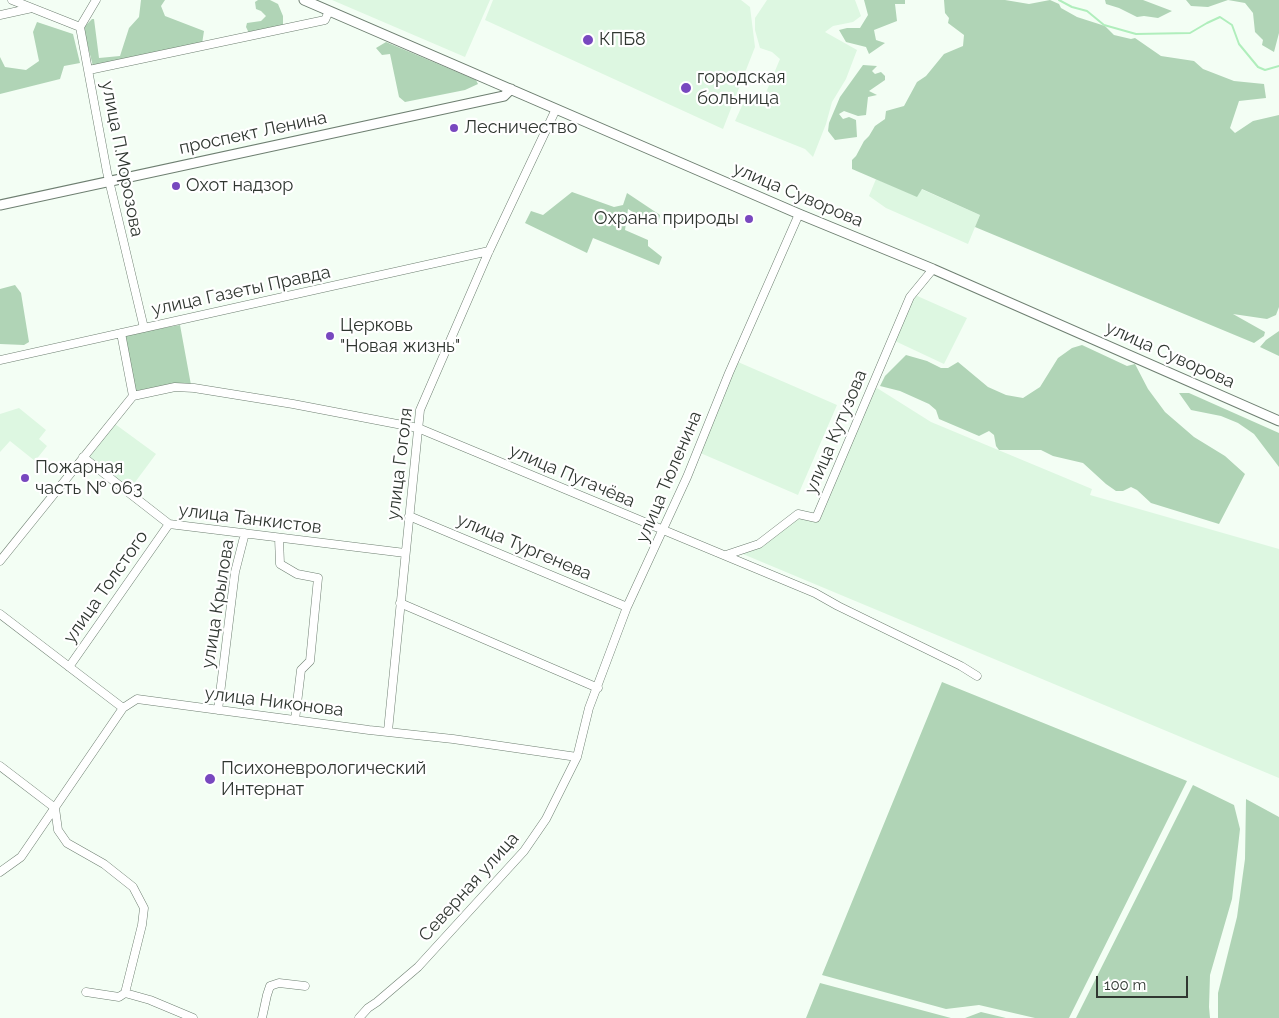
<!DOCTYPE html>
<html>
<head>
<meta charset="utf-8">
<style>
	body { margin:0 }
	#map { position:relative; width:1279px; height:1018px; overflow:hidden; background:#f3fef4; font-family:Raleway,sans-serif }
	canvas { display:block }
	.scale { position:absolute; left:1096px; top:976px; width:92px; height:22px; box-sizing:border-box; border:2px solid #303731; border-top:0; padding-left:6px; font-size:15px; line-height:18px; white-space:nowrap; color:#303731; -webkit-text-stroke:4px #fff; paint-order:stroke }
</style>
</head>
<body>
<div id="map">
<canvas width="1279" height="1018"></canvas>
<div class="scale">100 m</div>
</div>
<script>
const ctx = document.querySelector('canvas').getContext('2d');
ctx.lineJoin = 'round';
function paint(path, color) { ctx.fillStyle = color; ctx.fill(path, 'evenodd'); }
const poly = rows => new Path2D(rows.map(r => 'M' + r).join(''));
function trace(path, color, width, dash) { ctx.strokeStyle = color; ctx.lineWidth = width; ctx.lineCap = dash ? 'butt' : 'round'; ctx.setLineDash(dash || []); ctx.stroke(path); }
function write(font, color, halo, rows, align = 'center') {
  ctx.font = font + ' Raleway,sans-serif'; ctx.lineWidth = 4.5; ctx.setLineDash([]); ctx.textBaseline = 'middle'; ctx.strokeStyle = halo; ctx.fillStyle = color; for (const [text, x, y, turn = 0] of rows) {
    ctx.save(); ctx.translate(x, y); ctx.rotate((+turn || 0) * Math.PI / 180); ctx.textAlign = isNaN(turn) ? turn : align; if (halo) ctx.strokeText(text, 0, 0); ctx.fillText(text, 0, 0); ctx.restore();
  }
}
paint(poly([
	[332,0,490,0,465,57],
	[493,0,741,0,750,7,755,47,723,129,485,20],
	[767,0,855,0,861,16,853,22,833,26,825,32,857,50,846,79,832,102,826,124,813,157,805,149,735,121,747,95,762,102,780,59,772,52,760,48,755,30,755,18],
	[876,179,916,196,921,189,980,215,968,244,886,208,869,196],
	[915,295,967,318,944,364,895,341],
	[738,362,837,405,798,495,698,452],
	[877,388,931,422,1092,489,1090,495,1279,549,1279,778,738,552,797,517,819,522,874,390],
	[19,408,46,430,39,439,47,446,35,461,10,441,0,452,0,414],
	[115,424,156,454,130,489,89,457]
]), '#ddf7e1');
paint(poly([
	[141,0,165,0,161,6,165,16,204,31,202,44,93,66,83,28,92,19,94,19,99,58,120,56,129,28,139,17],
	[258,0,270,0,278,4,283,16,283,26,249,33,246,27,247,23,261,21,266,16,261,11,256,9,255,2],
	[864,0,905,0,905,4,895,4,897,21,874,30,876,40,885,43,869,54,866,47,846,42,839,30,847,28,860,28,868,15],
	[944,0,1005,0,1029,4,1050,0,1059,4,1061,8,1077,17,1105,26,1114,35,1131,39,1135,38,1161,56,1194,61,1203,69,1234,81,1264,84,1266,98,1239,101,1230,128,1235,133,1253,121,1279,115,1279,307,1276,315,1267,319,1233,314,1265,332,1264,336,1254,343,975,227,980,215,922,189,917,197,852,169,852,160,856,156,864,141,869,136,875,126,885,119,886,111,904,106,917,82,926,76,944,54,963,46,964,35,948,23,949,18,945,13],
	[1105,0,1143,0,1172,11,1158,18,1144,16,1137,17,1119,8,1106,4],
	[1186,0,1279,0,1279,33,1274,52,1262,45,1263,40,1255,32,1253,13,1245,3,1228,0,1208,7,1191,6],
	[37,22,73,34,80,63,64,66,60,79,0,94,0,57,5,67,26,70,39,61,33,32],
	[386,42,476,80,478,84,465,90,405,102,399,97,390,54,382,55,376,48],
	[863,65,877,66,872,71,875,74,881,72,885,76,885,80,869,91,877,95,868,97,866,115,858,116,844,111,839,114,843,119,849,117,856,120,857,137,835,140,828,131,829,123,840,97],
	[572,192,614,207,623,205,627,193,660,215,658,224,650,223,628,209,625,230,648,240,648,246,662,257,659,265,593,238,587,253,525,223,531,211,543,215],
	[15,285,21,293,29,342,24,345,0,344,0,289],
	[180,325,191,385,177,384,135,391,125,335],
	[1279,331,1279,356,1260,347,1266,340],
	[1082,345,1127,366,1135,364,1148,389,1165,412,1194,437,1225,456,1245,474,1219,524,1151,503,1137,490,1131,487,1123,491,1116,491,1106,484,1083,463,1053,456,1041,450,999,450,996,446,994,435,989,431,979,436,939,419,936,410,929,404,900,391,880,386,885,376,906,355,927,361,941,368,948,368,958,362,988,387,1006,395,1023,398,1040,387,1058,358,1072,348],
	[1179,393,1189,393,1279,433,1279,467,1254,434,1238,423,1221,416,1191,410],
	[942,682,1187,781,1069,1018,1035,1018,979,1005,946,1009,822,975],
	[1193,785,1234,805,1240,829,1232,899,1210,975,1209,1007,1210,1018,1076,1018],
	[1246,799,1279,817,1279,1018,1218,1018,1218,993,1237,917,1245,859],
	[820,983,951,1018,806,1018],
	[981,1012,1006,1018,965,1018]
]), '#b0d4b6');
trace(poly([
	[1059,0,1072,7,1087,11,1104,25,1136,34,1190,33,1207,23,1220,17,1232,25,1239,44,1258,67,1265,70,1279,66]
]), '#b0eebc', 2);
const minor = poly([
	[12,0,80,27],
	[96,0,80,27,107,172,144,328],
	[0,15,32,8],
	[89,70,325,20,329,11],
	[0,360,489,251],
	[133,396,175,387,194,388,293,404,418,428,815,593,838,606,961,666,977,676],
	[83,457,169,524,405,553],
	[409,516,627,607],
	[279,538,280,564,297,574,318,578,310,661,301,670,295,720],
	[726,555,759,544,798,514,816,518,910,297,933,269],
	[0,561,133,396,121,333],
	[400,603,598,688],
	[0,614,123,708,137,699,369,730,453,739,577,757],
	[69,667,169,524],
	[218,710,235,572,245,533],
	[388,731,420,410,489,251,556,109],
	[0,766,55,808,58,830,67,843,104,864,133,887,144,908,142,925,125,993,150,1000,193,1018],
	[0,872,21,857,123,708],
	[86,992,119,997,125,993],
	[262,1018,267,995,270,986,279,983,305,986],
	[359,1018,368,1008,377,1002,418,967,524,851,546,819,577,757,589,708,627,607,687,477,729,373,799,214]
]);
const major = poly([
	[304,0,799,214,933,269,1279,421],
	[0,205,504,96,511,89]
]);
trace(minor, '#6e7f71', 9);
trace(major, '#6e7f71', 11);
trace(minor, '#fff', 8);
trace(major, '#fff', 9);
for (const [x, y, r, color] of [
	[588,40,6,"#7848bf"],
	[686,88,6,"#7848bf"],
	[454,128,5,"#7848bf"],
	[176,186,5,"#7848bf"],
	[749,219,5,"#7848bf"],
	[330,336,5,"#7848bf"],
	[25,478,5,"#7848bf"],
	[210,779,6,"#7848bf"]
]) { const dot = new Path2D(); dot.arc(x, y, r, 0, 2 * Math.PI); ctx.fillStyle = color; ctx.fill(dot); trace(dot, '#fff', 2); }
write('18px', '#303731', '#fff', [
	["КПБ8",599,40],
	["городская",697,78],
	["больница",697,99],
	["Лесничество",464,128],
	["Охот надзор",186,186],
	["Охрана природы",739,219,"right"],
	["Церковь",340,326],
	["\"Новая жизнь\"",340,347],
	["Пожарная",35,468],
	["часть № 063",35,489],
	["Психоневрологический",221,769],
	["Интернат",221,790]
], 'left');
write('18px', '#303731', '#fff', [
	["проспект Ленина",253,133,-12],
	["улица П.Морозова",122,159,79],
	["улица Суворова",798,195,23],
	["улица Газеты Правда",241,291,-12],
	["улица Суворова",1170,355,24],
	["улица Кутузова",836,432,-67],
	["улица Гоголя",400,464,-83],
	["улица Пугачёва",572,476,23],
	["улица Тюленина",669,477,-67],
	["улица Танкистов",250,519,7],
	["улица Тургенева",524,547,23],
	["улица Толстого",106,587,-55],
	["улица Крылова",218,604,-81],
	["улица Никонова",274,702,7],
	["Северная улица",469,887,-48]
]);
</script>
</body>
</html>
